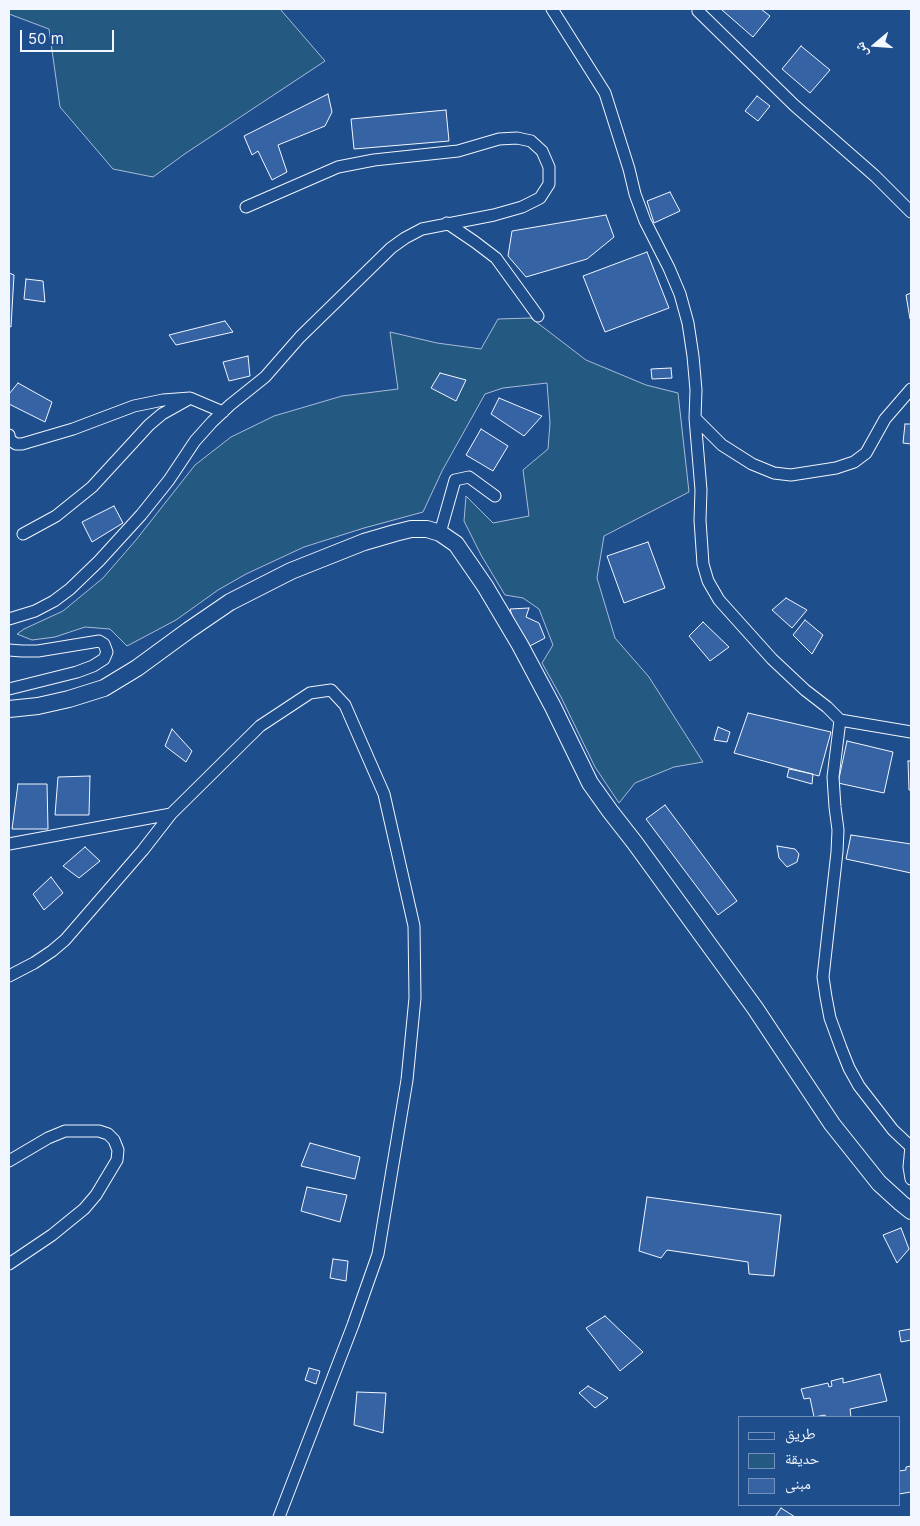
<!DOCTYPE html>
<html>
<head>
<meta charset="utf-8">
<style>
	body { margin:0 }
	#map { position:relative; width:920px; height:1526px; overflow:hidden; background:#1f4e8c; font-family:Inter,"Noto Naskh Arabic",sans-serif }
	canvas { display:block }
	.frame { position:absolute; inset:0; border:10px solid #f2f6ff; pointer-events:none }
	.legend { position:absolute; left:738px; top:1416px; width:162px; height:90px; box-sizing:border-box; background:#1f4e8c; border:1px solid #7391ba; margin:0; padding:6px 9px; list-style:none; font-size:15px; color:#f2f6ff }
	.legend li { display:flex; align-items:center; gap:10px; height:25px }
	.legend b { width:25px; border:1px solid #7391ba }
	.north { position:absolute; left:850px; top:20px; width:50px; height:50px; -webkit-text-stroke:4px #1f4e8c; paint-order:stroke; rotate:252deg; font-size:14px; font-weight:700; line-height:20px; text-align:center; color:#f2f6ff }
	.north::after { content:''; display:block; margin:auto; width:18px; height:22px; background:#f2f6ff; clip-path:polygon(50% 0,100% 100%,50% 72%,0 100%) }
	.scale { position:absolute; left:20px; top:30px; width:94px; height:22px; box-sizing:border-box; border:2px solid #f2f6ff; border-top:0; padding-left:6px; font-size:15px; line-height:18px; white-space:nowrap; color:#f2f6ff; -webkit-text-stroke:4px #1f4e8c; paint-order:stroke }
</style>
</head>
<body>
<div id="map">
<canvas width="920" height="1526"></canvas>
<div class="frame"></div>
<ul class="legend">
<li><b style="height:6px;background:#1f4e8c"></b>طريق</li>
<li><b style="height:14px;background:#245a82"></b>حديقة</li>
<li><b style="height:14px;background:#3563a3"></b>مبنى</li>
</ul>
<div class="north">ش</div>
<div class="scale">50 m</div>
</div>
<script>
const ctx = document.querySelector('canvas').getContext('2d');
ctx.lineJoin = 'round';
function paint(path, color) { ctx.fillStyle = color; ctx.fill(path, 'evenodd'); }
const poly = rows => new Path2D(rows.map(r => 'M' + r).join(''));
function trace(path, color, width, dash) { ctx.strokeStyle = color; ctx.lineWidth = width; ctx.lineCap = dash ? 'butt' : 'round'; ctx.setLineDash(dash || []); ctx.stroke(path); }
const green = poly([
	[9,9,280,9,325,61,186,153,153,177,113,169,60,107,49,29,9,14,9,9],
	[531,318,586,360,646,385,678,393,689,492,604,536,597,578,615,638,649,677,703,762,674,767,635,783,619,803,595,767,561,697,542,663,553,645,539,609,523,598,505,595,481,555,464,521,466,496,493,523,529,516,523,470,548,449,550,423,547,383,503,388,485,394,442,471,423,512,364,528,304,547,246,574,218,590,176,620,127,646,110,629,85,627,55,637,32,640,17,634,24,629,63,611,103,578,136,540,195,465,231,437,274,416,342,396,398,389,390,332,437,343,481,349,498,319,531,318]
]);
paint(green, '#245a82');
trace(green, '#a8bbd7', 1);
const building = poly([
	[723,9,761,9,770,16,753,37,722,10,723,9],
	[801,46,830,70,810,93,782,69,801,46],
	[328,94,332,112,325,126,278,145,287,172,272,180,258,151,252,155,244,136,328,94],
	[757,96,770,106,758,121,745,111,757,96],
	[446,110,449,141,354,149,351,119,446,110],
	[670,192,680,211,654,223,647,201,670,192],
	[606,215,614,237,587,259,526,277,508,256,512,231,606,215],
	[647,252,669,308,605,332,583,276,647,252],
	[9,273,14,275,11,327,9,326,9,273],
	[26,279,43,281,45,302,24,299,26,279],
	[911,293,911,319,910,319,906,295,911,293],
	[225,321,233,332,176,345,169,335,225,321],
	[248,356,250,376,229,381,223,362,248,356],
	[671,368,672,378,652,379,651,369,671,368],
	[440,373,466,380,456,401,431,388,440,373],
	[18,383,52,402,45,422,9,404,9,394,18,383],
	[499,398,542,416,524,436,491,414,499,398],
	[905,424,911,424,911,444,903,443,905,424],
	[481,429,508,446,493,471,466,455,481,429],
	[114,506,123,523,92,542,82,522,114,506],
	[648,542,665,588,624,603,607,556,648,542],
	[786,598,807,610,792,628,772,610,786,598],
	[529,608,526,617,539,623,545,638,528,647,514,621,510,609,529,608],
	[805,620,823,635,812,654,793,635,805,620],
	[703,622,729,647,710,661,689,636,703,622],
	[748,713,831,732,819,776,734,753,748,713],
	[718,727,730,732,727,742,714,740,718,727],
	[172,729,192,751,186,762,165,746,172,729],
	[847,741,893,752,884,793,838,783,847,741],
	[908,761,911,761,911,790,909,790,908,761],
	[789,769,813,774,812,784,787,777,789,769],
	[90,776,89,815,55,815,58,777,90,776],
	[18,784,47,784,48,829,12,829,18,784],
	[665,805,737,901,718,915,646,819,665,805],
	[851,835,911,844,911,873,846,859,851,835],
	[777,846,795,849,799,854,797,862,787,867,779,858,777,846],
	[85,847,100,861,79,878,63,866,85,847],
	[51,877,63,893,44,910,33,894,51,877],
	[310,1143,360,1157,355,1179,301,1166,310,1143],
	[307,1187,347,1195,340,1222,301,1211,307,1187],
	[647,1197,781,1215,774,1276,749,1274,748,1262,667,1250,661,1258,639,1251,647,1197],
	[901,1228,909,1249,897,1263,883,1235,901,1228],
	[333,1259,348,1261,346,1281,330,1278,333,1259],
	[605,1316,643,1352,620,1371,586,1328,605,1316],
	[911,1329,911,1340,901,1342,899,1331,911,1329],
	[309,1368,320,1371,316,1384,305,1380,309,1368],
	[880,1374,887,1401,850,1409,851,1417,826,1417,825,1415,814,1417,810,1398,804,1399,801,1389,828,1383,829,1387,832,1386,831,1381,843,1378,843,1383,880,1374],
	[588,1386,608,1398,595,1408,579,1393,588,1386],
	[357,1392,386,1393,383,1433,354,1425,357,1392],
	[911,1466,911,1492,899,1494,899,1471,906,1470,906,1467,911,1466],
	[781,1508,795,1517,775,1517,781,1508]
]);
paint(building, '#3563a3');
trace(building, '#f2f6ff', 1);
const minor = poly([
	[552,9,605,93,629,169,635,194,645,221,669,268,680,294,688,323,693,356,696,390,695,418,701,490,700,520,703,564,708,581,719,600,772,659,805,690,827,707,840,720,833,777,835,807,838,830,837,852,823,977,826,997,830,1018,841,1048,849,1068,859,1086,893,1130,911,1147],
	[699,9,698,11,794,105,875,176,911,212],
	[447,223,475,242,496,258,538,316],
	[695,418,722,445,752,464,774,473,791,475,836,468,854,462,866,453,885,419,911,389],
	[9,435,10,440,16,444,22,444,73,429,134,406,163,400,190,398,223,412],
	[440,533,455,480,469,477,495,496],
	[23,534,56,516,92,487,149,425,162,414,187,400],
	[9,619,35,611,54,601,70,589,99,561,141,515,169,480,195,441,212,422,230,405,265,377,300,337,391,248,405,238,422,229,494,215,522,207,540,198,549,184,549,167,542,151,531,141,517,138,499,139,458,151,374,160,338,167,246,207],
	[9,650,22,651,38,651,99,641,104,644,107,652,104,659,93,666,77,672,9,689],
	[840,720,911,732],
	[9,844,171,814],
	[9,976,34,963,52,951,65,940,143,850,171,814,260,726,310,693,331,690,345,705,384,794,414,926,415,998,407,1080,378,1254,353,1325,279,1517],
	[911,1146,909,1167,911,1179],
	[9,1161,48,1138,65,1131,99,1131,108,1134,114,1140,118,1150,117,1160,96,1195,84,1209,52,1235,9,1264]
]);
const secondary = poly([
	[9,709,38,706,69,699,104,688,137,668,189,630,230,602,291,571,364,542,395,533,411,529,427,529,440,533,456,544,485,586,520,645,553,707,590,783,610,811,635,843,755,1008,832,1124,879,1183,901,1203,911,1211]
]);
trace(minor, '#f2f6ff', 13);
trace(secondary, '#f2f6ff', 18);
trace(minor, '#1f4e8c', 11);
trace(secondary, '#1f4e8c', 16);
</script>
</body>
</html>
